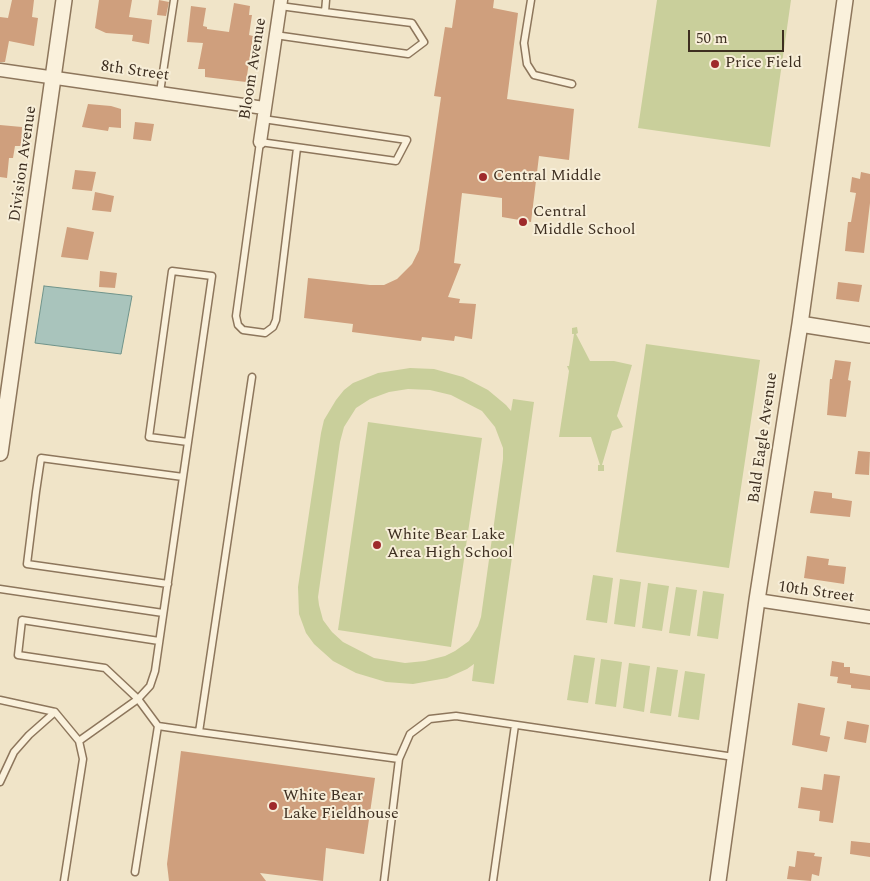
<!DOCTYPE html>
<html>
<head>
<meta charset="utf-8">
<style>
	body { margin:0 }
	#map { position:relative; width:870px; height:881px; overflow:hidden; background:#f0e4c8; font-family:Spectral,serif }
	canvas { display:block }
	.scale { position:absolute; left:688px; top:30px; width:96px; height:22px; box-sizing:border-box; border:2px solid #3d2e20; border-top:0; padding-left:6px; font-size:15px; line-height:18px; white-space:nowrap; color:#3d2e20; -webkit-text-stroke:4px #f7eed8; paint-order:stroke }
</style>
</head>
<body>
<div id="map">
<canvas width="870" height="881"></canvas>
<div class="scale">50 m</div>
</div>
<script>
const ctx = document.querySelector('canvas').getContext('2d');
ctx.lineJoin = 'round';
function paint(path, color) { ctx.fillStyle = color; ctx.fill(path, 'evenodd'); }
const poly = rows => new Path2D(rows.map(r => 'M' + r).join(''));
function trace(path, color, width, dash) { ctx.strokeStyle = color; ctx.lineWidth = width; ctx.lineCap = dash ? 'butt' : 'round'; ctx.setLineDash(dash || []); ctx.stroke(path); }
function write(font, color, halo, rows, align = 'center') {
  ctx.font = font + ' Spectral,serif'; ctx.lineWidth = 4; ctx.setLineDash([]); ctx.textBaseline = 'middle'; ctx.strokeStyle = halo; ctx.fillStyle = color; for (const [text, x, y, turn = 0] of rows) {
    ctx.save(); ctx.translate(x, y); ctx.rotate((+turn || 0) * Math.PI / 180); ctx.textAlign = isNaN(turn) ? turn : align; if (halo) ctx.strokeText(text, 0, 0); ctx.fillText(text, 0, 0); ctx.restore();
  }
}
paint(poly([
	[657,0,791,0,770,147,638,128],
	[577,327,578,333,576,334,590,361,614,361,632,365,617,416,623,427,612,431,602,465,604,465,604,471,598,471,598,465,600,465,591,437,559,437,569,371,567,366,569,366,574,334,572,334,572,328],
	[646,344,760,360,729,568,616,552],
	[410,368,434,369,463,377,488,390,506,405,511,411,513,399,534,402,494,684,472,681,474,664,467,669,447,678,413,684,386,682,356,673,333,661,314,644,306,633,299,614,298,587,321,433,324,420,336,400,344,390,353,383,378,373],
	[408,389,430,390,451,395,482,411,495,427,503,448,503,459,481,617,478,626,469,641,455,651,445,656,425,661,405,663,374,658,343,642,332,632,323,620,319,605,318,597,340,442,344,427,356,408,370,399,389,392],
	[368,422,482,438,451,647,338,630],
	[593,575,613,578,607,623,586,620],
	[620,579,641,582,635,627,614,624],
	[648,583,669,586,662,631,642,628],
	[676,587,697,590,690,636,669,633],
	[703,591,724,594,718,639,697,636],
	[574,655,595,658,588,703,567,700],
	[601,659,622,662,616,707,595,704],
	[629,663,650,666,644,712,623,708],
	[657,667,678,670,671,716,650,713],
	[685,671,705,674,699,720,678,717]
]), '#c9cf9b');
const water = poly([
	[44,286,132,296,121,354,35,343,44,286]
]);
paint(water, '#a9c4bc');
trace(water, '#6f938a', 1);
paint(poly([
	[12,0,34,0,32,17,38,18,34,46,9,41,5,62,0,62,0,17,8,18],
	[99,0,132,0,129,17,152,20,149,44,132,41,133,35,106,33,95,28],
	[159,0,169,2,166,16,157,15],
	[456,0,494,0,493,8,518,13,507,99,574,109,569,160,539,156,531,222,502,217,502,198,462,193,454,263,461,264,448,297,460,299,459,303,476,304,472,339,455,336,454,341,422,337,421,341,352,332,353,324,304,318,308,278,370,285,384,285,397,279,412,264,419,250,441,97,434,96,445,27,452,28],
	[234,3,250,6,249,15,252,15,249,35,253,36,246,82,205,77,205,69,198,69,203,43,187,42,191,6,206,8,203,26,207,27,207,29,229,32],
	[88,104,111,106,121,109,121,128,109,127,108,131,82,127],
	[135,122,154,124,151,141,133,139],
	[0,125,22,127,21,146,15,146,13,158,9,158,7,178,0,177],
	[75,170,96,172,92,191,72,189],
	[861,172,870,174,870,203,864,253,845,251,848,222,851,222,856,193,850,192,852,177,860,179],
	[95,192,114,196,111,212,92,210],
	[67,227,94,232,88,260,61,257],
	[100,271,117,273,115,288,99,287],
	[838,282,862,285,859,302,836,299],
	[835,360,851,362,848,380,851,381,846,417,827,415,830,379,832,379],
	[858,451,870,452,869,475,855,474],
	[814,491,832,493,832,498,852,501,850,517,810,513],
	[807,556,829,559,828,565,846,567,844,584,804,578],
	[832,661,844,663,844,667,850,667,850,673,870,676,870,690,851,688,851,685,837,683,838,677,830,676],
	[798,703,825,708,820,735,830,737,827,752,792,745],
	[847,721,869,725,866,743,844,739],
	[181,751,375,778,364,854,326,848,323,881,260,873,266,881,169,881,167,864],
	[824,774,840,776,833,823,819,821,820,811,798,808,801,787,822,790],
	[851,841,870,843,870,857,850,854],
	[797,851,815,853,814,856,822,857,819,876,812,874,811,881,787,879,789,866,795,867]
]), '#cf9f7d');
const service = poly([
	[531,0,524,43,527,64,534,75,572,84],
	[280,6,325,12,326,0],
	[275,35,408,54,424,42,412,23,325,12],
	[160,92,174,0],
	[263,119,407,140,396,161,260,142,236,316,238,325,243,330,265,333,273,327,276,320,297,148],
	[252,377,199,732,399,759],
	[168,584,27,564,36,492,41,458,183,477],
	[0,589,163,613],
	[159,641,22,620,18,655,105,668,138,699,158,726,199,732],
	[0,700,55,712,79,741,83,759,64,881],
	[79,741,138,699,150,686,155,671,212,276,172,271,149,437,188,442],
	[0,782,14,752,29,735,55,712],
	[135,872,158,726],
	[384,881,399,759,410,734,430,719,456,716,734,757],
	[493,881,515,725]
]);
const minor = poly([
	[0,70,264,108],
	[260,142,281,0],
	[757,600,870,617]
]);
const tertiary = poly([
	[800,324,870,335],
	[0,453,64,0],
	[718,881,757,600,800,324,845,0]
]);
trace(service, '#8d765c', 9);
trace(minor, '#8d765c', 15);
trace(tertiary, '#8d765c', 18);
trace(service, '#faf1dc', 6);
trace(minor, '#faf1dc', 12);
trace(tertiary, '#faf1dc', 15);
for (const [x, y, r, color] of [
	[715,64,5,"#9e2a2b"],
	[483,177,5,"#9e2a2b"],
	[523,222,5,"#9e2a2b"],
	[377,545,5,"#9e2a2b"],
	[273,806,5,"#9e2a2b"]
]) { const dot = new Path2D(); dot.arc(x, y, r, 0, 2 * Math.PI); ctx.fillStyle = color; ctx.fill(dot); trace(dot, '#f7eed8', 2); }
write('16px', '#3d2e20', '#f7eed8', [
	["Price Field",725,64],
	["Central Middle",493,177],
	["Central",533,213],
	["Middle School",533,231],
	["White Bear Lake",387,536],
	["Area High School",387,554],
	["White Bear",283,797],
	["Lake Fieldhouse",283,815]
], 'left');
write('16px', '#3d2e20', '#f7eed8', [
	["Bloom Avenue",254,69,-81],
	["8th Street",135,72,8],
	["Division Avenue",24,164,-82],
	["Bald Eagle Avenue",764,438,-82],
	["10th Street",816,593,8]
]);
</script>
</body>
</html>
